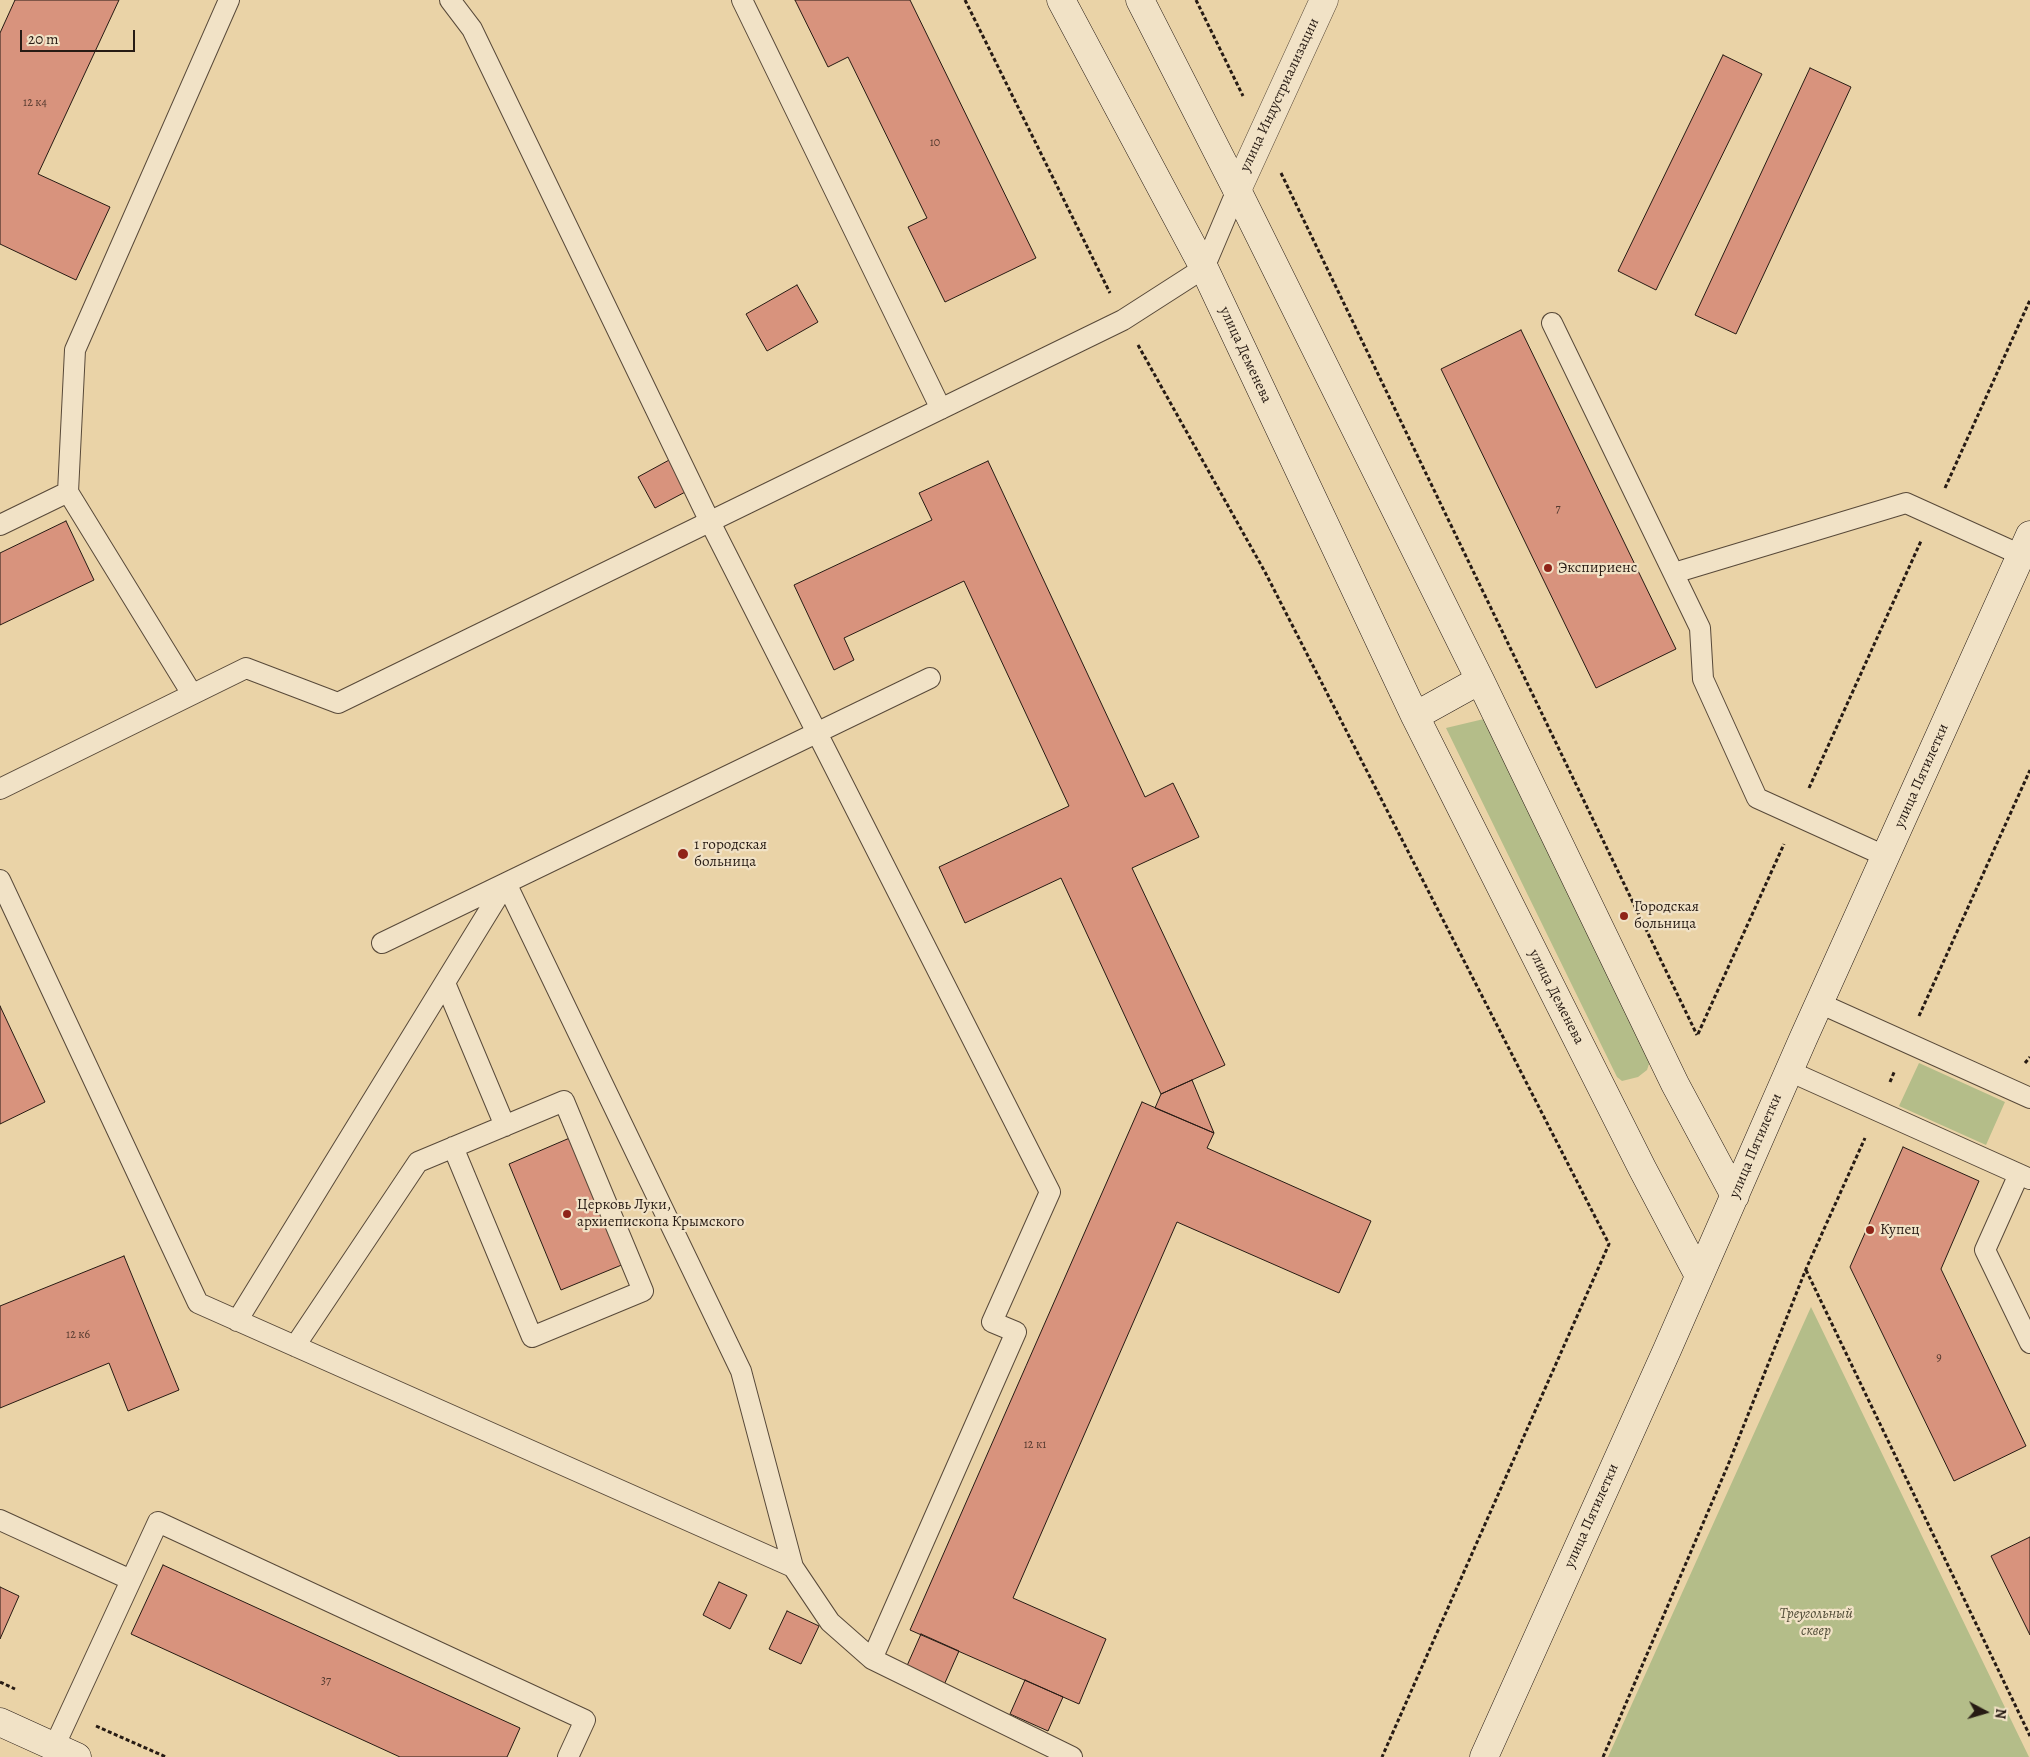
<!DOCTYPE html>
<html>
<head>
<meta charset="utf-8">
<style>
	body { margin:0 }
	#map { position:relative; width:2030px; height:1757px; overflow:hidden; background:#ead3a7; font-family:Alegreya,serif }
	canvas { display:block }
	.north { position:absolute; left:1960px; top:1687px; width:50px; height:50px; -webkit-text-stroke:4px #f1e2c6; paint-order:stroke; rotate:96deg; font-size:14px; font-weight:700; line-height:20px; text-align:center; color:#271b14 }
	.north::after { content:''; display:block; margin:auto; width:18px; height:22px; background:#271b14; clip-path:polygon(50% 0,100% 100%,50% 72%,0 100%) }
	.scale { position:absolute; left:20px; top:30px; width:115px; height:22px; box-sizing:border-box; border:2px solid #271b14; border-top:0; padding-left:6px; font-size:15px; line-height:18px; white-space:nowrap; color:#271b14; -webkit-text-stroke:4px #f1e2c6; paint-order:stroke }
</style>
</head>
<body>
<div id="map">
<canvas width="2030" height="1757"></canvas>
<div class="north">N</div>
<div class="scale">20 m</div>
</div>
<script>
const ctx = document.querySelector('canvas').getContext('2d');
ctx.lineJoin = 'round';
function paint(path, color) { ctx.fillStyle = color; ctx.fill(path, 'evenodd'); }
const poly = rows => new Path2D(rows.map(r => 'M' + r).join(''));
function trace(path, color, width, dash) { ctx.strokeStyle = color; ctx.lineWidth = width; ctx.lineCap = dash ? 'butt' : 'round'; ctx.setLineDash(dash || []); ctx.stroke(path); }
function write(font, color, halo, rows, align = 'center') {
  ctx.font = font + ' Alegreya,serif'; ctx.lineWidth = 4.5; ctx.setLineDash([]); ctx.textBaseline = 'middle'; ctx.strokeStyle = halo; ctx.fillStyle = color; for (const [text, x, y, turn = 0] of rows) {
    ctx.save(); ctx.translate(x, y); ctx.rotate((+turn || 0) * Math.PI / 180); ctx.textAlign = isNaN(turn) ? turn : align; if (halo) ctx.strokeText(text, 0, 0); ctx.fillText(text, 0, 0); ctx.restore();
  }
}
paint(poly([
	[1488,718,1650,1061,1647,1070,1638,1077,1622,1081,1617,1077,1446,728],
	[1919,1063,2005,1102,1986,1145,1899,1106],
	[1811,1307,2029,1757,1608,1757]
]), '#b4bd89');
const building = poly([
	[15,0,119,0,38,174,110,207,76,280,0,244,0,33,15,0],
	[795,0,910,0,1036,258,945,302,908,227,927,218,848,57,828,67,795,0],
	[1723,55,1762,74,1656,290,1618,271,1723,55],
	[1810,68,1851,87,1736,334,1695,315,1810,68],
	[797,285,818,322,767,351,746,314,797,285],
	[1521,330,1676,649,1596,688,1441,369,1521,330],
	[671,459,689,490,655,508,638,477,671,459],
	[988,461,1145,797,1173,783,1199,837,1132,868,1225,1065,1161,1094,1061,878,965,923,939,867,1069,806,964,581,844,638,854,660,834,670,794,585,932,520,919,493,988,461],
	[66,521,94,580,0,625,0,553,66,521],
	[0,1006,45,1102,0,1124,0,1006],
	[1192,1080,1214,1133,1155,1108,1161,1094,1192,1080],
	[1142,1102,1214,1133,1207,1148,1371,1221,1339,1293,1177,1222,1013,1598,1106,1639,1079,1704,910,1630,1142,1102],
	[572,1137,624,1264,561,1290,509,1164,572,1137],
	[1903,1147,1979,1181,1941,1269,2026,1446,1954,1481,1850,1267,1903,1147],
	[124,1256,179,1390,128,1411,109,1363,0,1408,0,1306,124,1256],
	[2030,1537,2030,1635,1991,1556,2030,1537],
	[163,1565,520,1728,507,1757,400,1757,131,1634,163,1565],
	[719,1582,747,1595,730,1629,703,1615,719,1582],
	[0,1587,19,1596,0,1639,0,1587],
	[787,1611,819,1626,801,1664,769,1649,787,1611],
	[921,1634,959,1651,944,1685,906,1668,921,1634],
	[1025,1680,1063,1697,1048,1731,1010,1714,1025,1680]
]);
paint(building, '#d8937d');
trace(building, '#271b14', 1);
const lane = poly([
	[450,0,472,29,710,522,1050,1192,992,1322,1016,1332,872,1659],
	[742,0,941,409],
	[1552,323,1700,628,1703,679,1757,798,1885,856],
	[0,525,68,492],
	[1674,573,1906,503,2021,555],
	[192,694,68,492,75,350,229,0],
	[0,789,246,668,338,703,1123,320,1204,268,1237,190],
	[0,880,198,1303,793,1567,830,1622,872,1659,1072,1757],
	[506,883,741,1371,793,1567],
	[382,943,930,678],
	[445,983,505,1126],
	[1819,1003,2030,1098],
	[1789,1071,2030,1179],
	[2019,1174,1985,1250,2030,1343],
	[237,1321,506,883],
	[295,1346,418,1162,564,1101,643,1291,532,1337,453,1147],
	[0,1520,131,1580],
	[54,1747,158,1522,585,1720,568,1757]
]);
const street = poly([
	[1237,190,1324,0]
]);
const secondary = poly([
	[1061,0,1204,268,1415,716,1642,1168,1699,1276],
	[1140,0,1237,190,1480,680,1675,1084,1735,1196],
	[1415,716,1480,680],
	[0,1722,77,1757],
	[1484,1757,1667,1350,1803,1039,2030,535]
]);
trace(lane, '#584939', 22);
trace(street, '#584939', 29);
trace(secondary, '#271b14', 29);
trace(poly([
	[965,0,1110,293],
	[1196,0,1243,96],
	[1281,173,1697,1035],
	[1138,345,1265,572,1609,1244,1382,1757],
	[1945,488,2030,300],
	[1809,788,1921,541],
	[1919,1016,2030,770],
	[1698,1034,1784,844],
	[2025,1063,2030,1057],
	[1890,1082,1895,1070],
	[1806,1270,2030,1736],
	[0,1682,15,1689],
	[96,1726,166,1757],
	[1603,1757,1728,1465,1806,1269,1865,1138]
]), '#271b14', 3, [4, 2.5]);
trace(lane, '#f1e2c6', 20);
trace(street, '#f1e2c6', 28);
trace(secondary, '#f1e2c6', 28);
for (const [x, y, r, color] of [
	[1548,568,5,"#8f2418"],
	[683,854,6,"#8f2418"],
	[1624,916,5,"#8f2418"],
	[567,1214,5,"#8f2418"],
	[1870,1230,5,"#8f2418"]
]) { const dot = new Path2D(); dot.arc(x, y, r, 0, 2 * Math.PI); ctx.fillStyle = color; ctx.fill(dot); trace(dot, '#f1e2c6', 2); }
write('12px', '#53392e', null, [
	["12 к4",35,103],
	["10",935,143],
	["7",1558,509],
	["12 к6",78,1335],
	["9",1939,1358],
	["12 к1",1035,1445],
	["37",326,1681]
]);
write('15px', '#271b14', '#f1e2c6', [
	["улица Индустриализации",1280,95,-65],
	["улица Деменева",1245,355,65],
	["улица Пятилетки",1922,776,-66],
	["улица Деменева",1556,997,63],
	["улица Пятилетки",1756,1146,-67],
	["улица Пятилетки",1592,1516,-66]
]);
write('15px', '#271b14', '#f1e2c6', [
	["Экспириенс",1558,568],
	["1 городская",694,845],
	["больница",694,862],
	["Городская",1634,907],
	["больница",1634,924],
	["Церковь Луки,",577,1205],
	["архиепископа Крымского",577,1222],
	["Купец",1880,1230]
], 'left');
write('italic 15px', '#514c37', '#f1e2c6', [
	["Треугольный",1816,1614],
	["сквер",1816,1631]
]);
</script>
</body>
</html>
